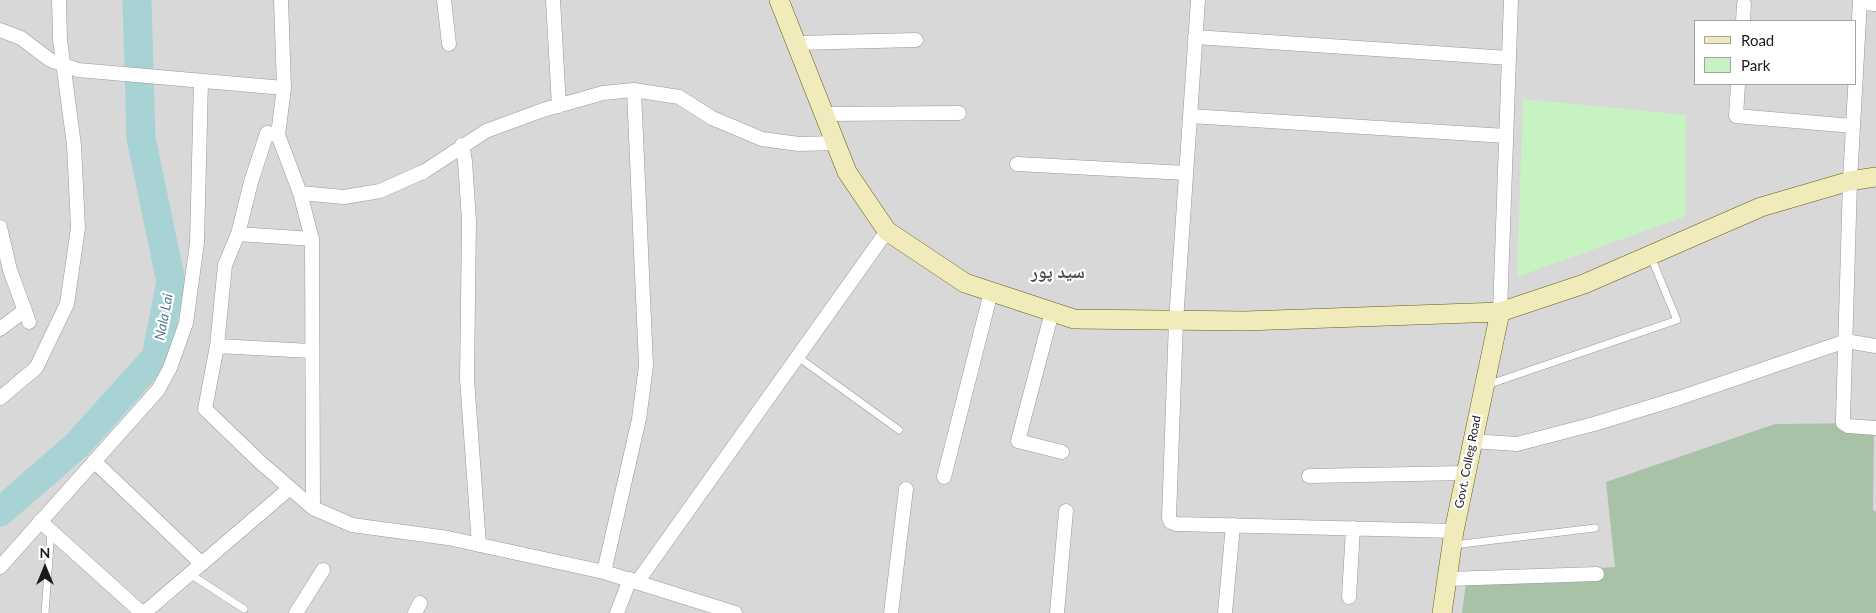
<!DOCTYPE html>
<html>
<head>
<meta charset="utf-8">
<style>
	body { margin:0 }
	#map { position:relative; width:1876px; height:613px; overflow:hidden; background:#ece7e2; font-family:Lato,sans-serif }
	canvas { display:block }
	.legend { position:absolute; left:1694px; top:20px; width:162px; height:65px; box-sizing:border-box; background:#fff; border:1px solid #a4a4a4; margin:0; padding:6px 9px; list-style:none; font-size:15px; color:#1b1b1b }
	.legend li { display:flex; align-items:center; gap:10px; height:25px }
	.legend b { width:25px; border:1px solid #a4a4a4 }
	.north { position:absolute; left:20px; top:543px; width:50px; height:50px; -webkit-text-stroke:4px #fff; paint-order:stroke; rotate:0deg; font-size:14px; font-weight:700; line-height:20px; text-align:center; color:#1b1b1b }
	.north::after { content:''; display:block; margin:auto; width:18px; height:22px; background:#1b1b1b; clip-path:polygon(50% 0,100% 100%,50% 72%,0 100%) }
</style>
</head>
<body>
<div id="map">
<canvas width="1876" height="613"></canvas>
<ul class="legend">
<li><b style="height:6px;background:#f1eaba"></b>Road</li>
<li><b style="height:14px;background:#c7f2c2"></b>Park</li>
</ul>
<div class="north">N</div>
</div>
<script>
const ctx = document.querySelector('canvas').getContext('2d');
ctx.lineJoin = 'round';
function paint(path, color) { ctx.fillStyle = color; ctx.fill(path, 'evenodd'); }
const poly = rows => new Path2D(rows.map(r => 'M' + r).join(''));
function trace(path, color, width, dash) { ctx.strokeStyle = color; ctx.lineWidth = width; ctx.lineCap = dash ? 'butt' : 'round'; ctx.setLineDash(dash || []); ctx.stroke(path); }
function write(font, color, halo, rows, align = 'center') {
  ctx.font = font + ' Lato,"Noto Naskh Arabic",sans-serif'; ctx.lineWidth = 4.5; ctx.setLineDash([]); ctx.textBaseline = 'middle'; ctx.strokeStyle = halo; ctx.fillStyle = color; for (const [text, x, y, turn = 0] of rows) {
    ctx.save(); ctx.translate(x, y); ctx.rotate((+turn || 0) * Math.PI / 180); ctx.textAlign = isNaN(turn) ? turn : align; if (halo) ctx.strokeText(text, 0, 0); ctx.fillText(text, 0, 0); ctx.restore();
  }
}
paint(poly([
	[0,0,1876,0,1876,613,0,613],
	[1695,21,1855,21,1855,84,1695,84]
]), '#d9d8d8');
paint(poly([
	[1874,423,1873,510,1876,512,1876,613,1462,613,1467,576,1615,567,1606,482,1775,424]
]), '#a7c2a6');
paint(poly([
	[1523,99,1686,115,1686,216,1517,277]
]), '#c7f2c2');
trace(poly([
	[0,512,77,445,156,357,171,282,141,138,137,0]
]), '#a7d3d5', 29);
const lane = poly([
	[798,357,899,430],
	[1487,385,1677,320,1651,257],
	[1453,545,1595,528],
	[190,574,244,609],
	[45,613,51,531]
]);
const street = poly([
	[281,0,284,88,278,135,300,193,312,239,313,508],
	[444,0,449,44],
	[553,0,559,106],
	[1198,0,1176,321,1169,518,1171,522,1176,524,1454,531],
	[1860,0,1850,181,1843,419,1843,423,1848,426,1876,428],
	[1860,3,1876,4],
	[1743,21,1744,4],
	[0,30,21,38,50,60,78,70,284,88],
	[1195,37,1509,58],
	[797,43,916,40],
	[1738,84,1736,116,1853,126],
	[825,114,959,113],
	[1190,116,1506,136],
	[278,135,267,133,251,182,238,234,225,265,217,346,205,409,260,462,313,508,352,525,448,538,604,572,735,613],
	[462,145,465,161,469,221,467,379,479,545],
	[1017,164,1186,173],
	[300,193,344,197,380,191,425,171,486,131,543,110,603,93,634,90,679,97,712,118,762,139,799,144,836,143],
	[0,227,10,270,29,322],
	[238,234,312,239],
	[1052,312,1018,441,1062,452],
	[1500,312,1511,0],
	[0,329,25,310],
	[217,346,311,351],
	[0,398,36,368,67,304,78,228,74,145,60,40,59,0],
	[1472,441,1517,444,1594,424,1679,398,1846,341,1876,346],
	[94,461,202,564],
	[1309,476,1466,473],
	[944,477,991,292],
	[40,521,142,613],
	[0,567,158,390,170,368,186,323,197,243,201,81],
	[604,572,639,419,646,366,634,90],
	[1447,579,1597,574],
	[638,581,887,231],
	[1349,597,1353,528],
	[144,613,290,488],
	[296,613,323,570],
	[415,613,420,603],
	[617,613,630,579],
	[891,613,906,489],
	[1057,613,1066,511],
	[1225,613,1233,525]
]);
const secondary = poly([
	[779,0,847,172,887,231,965,283,1074,319,1245,321,1500,312,1584,284,1761,207,1850,181,1876,177],
	[1442,613,1454,531,1500,312]
]);
trace(lane, '#989898', 8);
trace(street, '#989898', 15);
trace(secondary, '#645e10', 20);
trace(lane, '#fff', 7);
trace(street, '#fff', 14);
trace(secondary, '#f1eaba', 19);
write('12px', '#1b1b1b', '#fff', [
	["Govt. Colleg Road",1468,462,-79]
]);
write('italic 14px', '#4c7b91', '#fff', [
	["Nala Lai",164,317,-79]
]);
write('bold 18px', '#4e4e4e', '#fff', [
	["سید پور",1058,272]
]);
</script>
</body>
</html>
